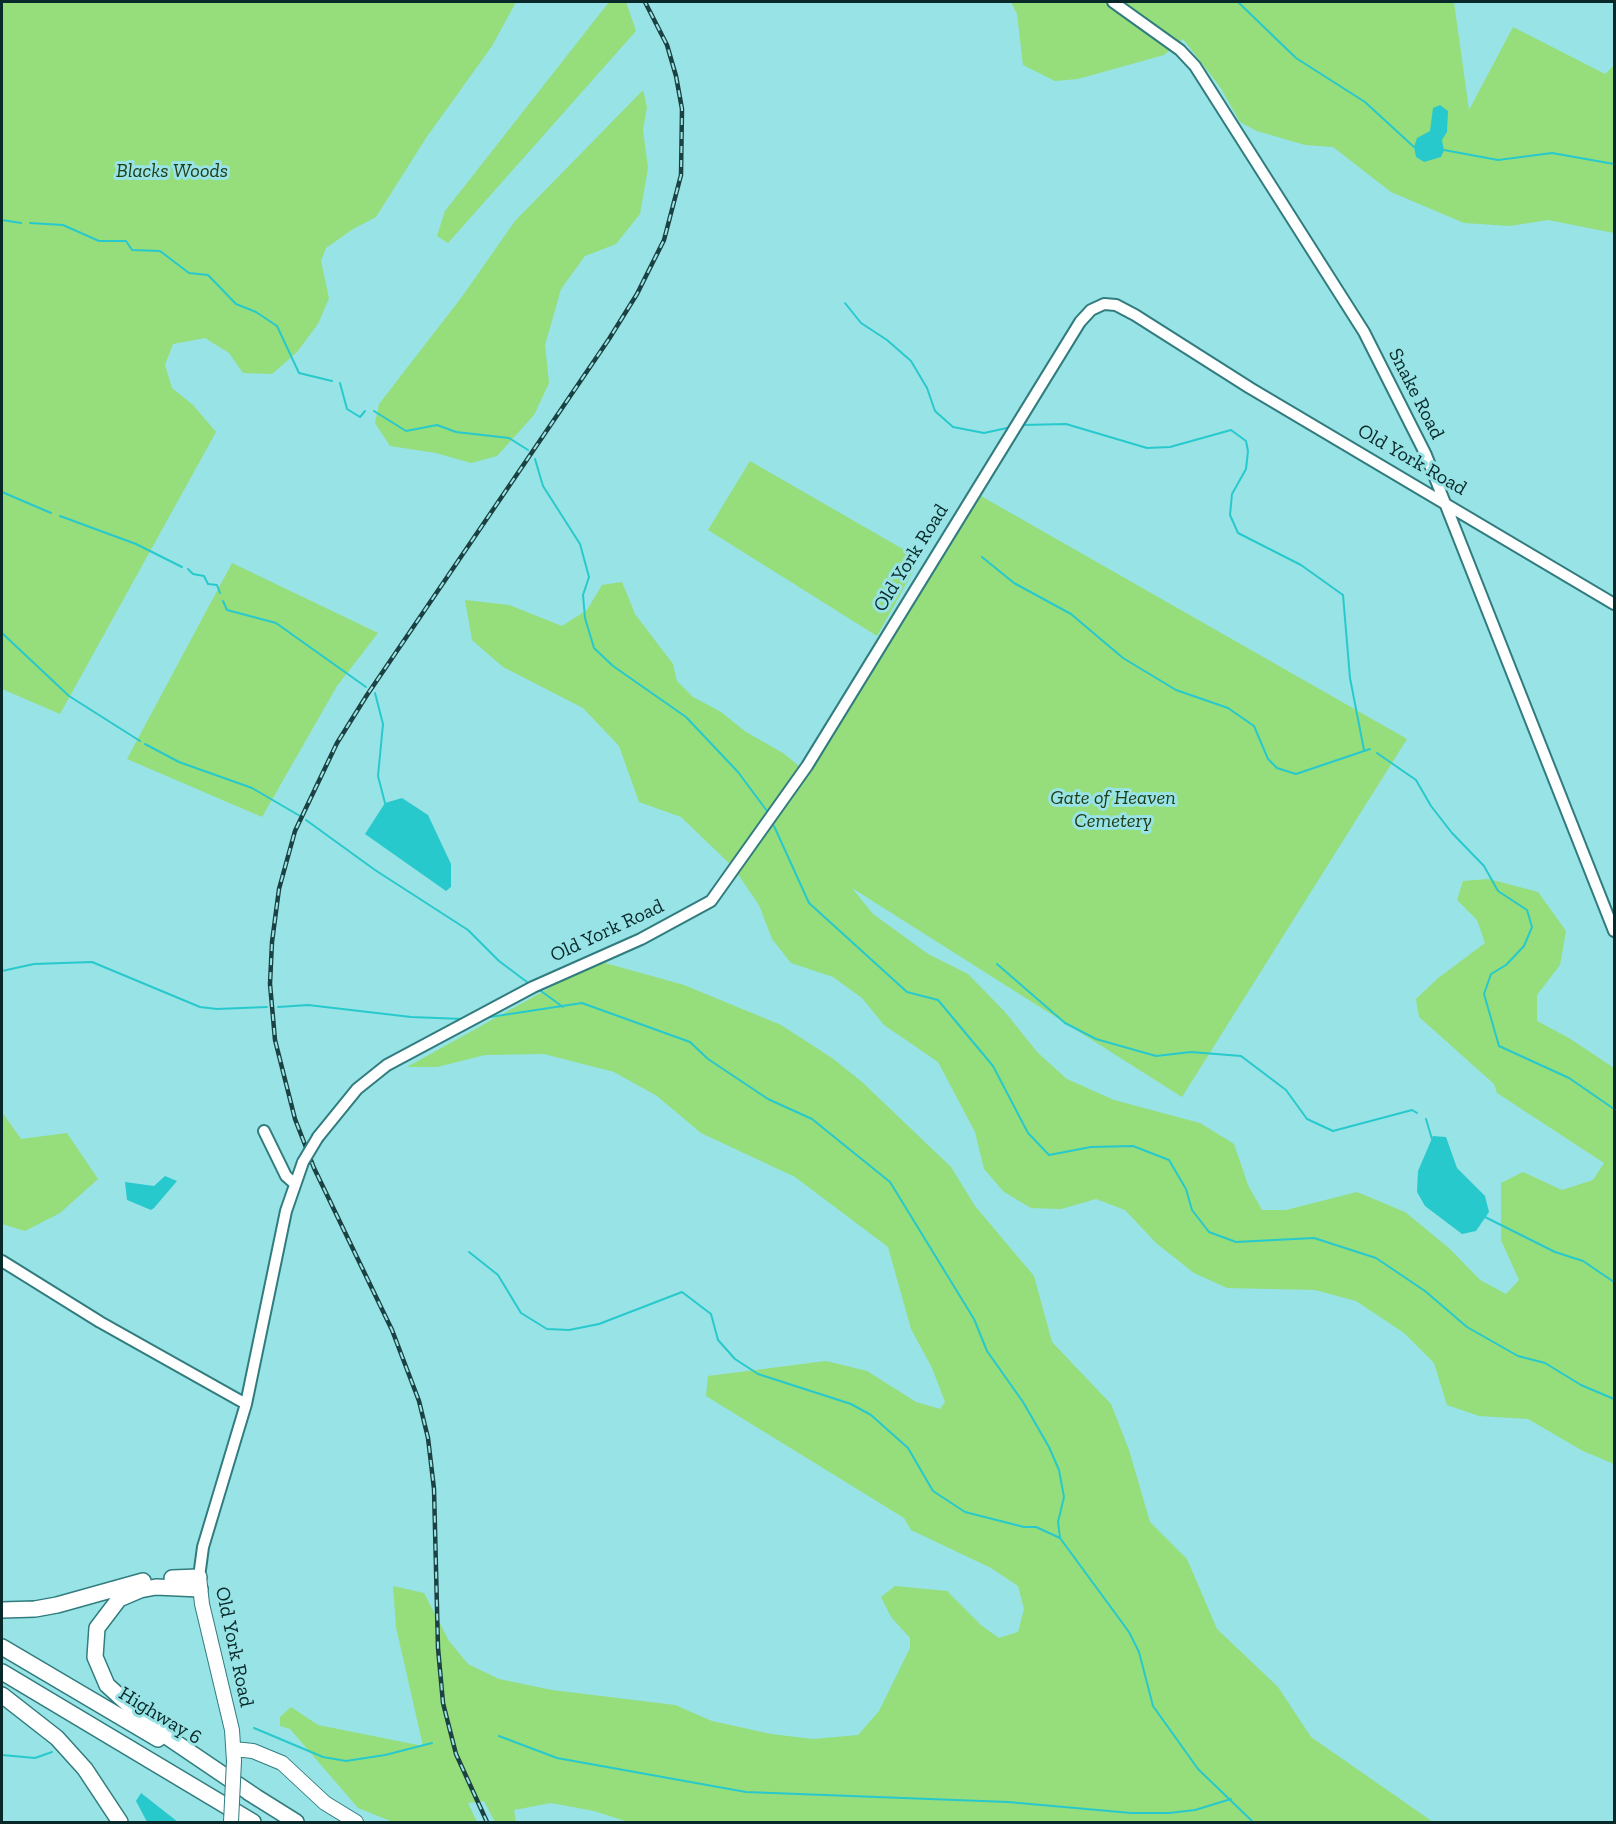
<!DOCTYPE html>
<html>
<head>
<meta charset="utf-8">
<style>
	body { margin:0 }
	#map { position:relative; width:1616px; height:1824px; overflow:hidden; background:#98e3e5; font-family:"Zilla Slab",serif }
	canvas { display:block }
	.frame { position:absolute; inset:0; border:3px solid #082829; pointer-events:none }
</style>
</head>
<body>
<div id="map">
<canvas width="1616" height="1824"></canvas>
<div class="frame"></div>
</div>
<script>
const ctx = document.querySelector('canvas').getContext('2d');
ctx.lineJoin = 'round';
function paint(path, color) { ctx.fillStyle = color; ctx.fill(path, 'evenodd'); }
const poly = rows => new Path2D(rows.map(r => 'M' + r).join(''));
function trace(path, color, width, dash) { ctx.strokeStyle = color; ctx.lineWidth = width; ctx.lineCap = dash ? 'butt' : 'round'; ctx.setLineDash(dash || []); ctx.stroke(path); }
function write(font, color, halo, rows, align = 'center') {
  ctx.font = font + ' "Zilla Slab",serif'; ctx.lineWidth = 6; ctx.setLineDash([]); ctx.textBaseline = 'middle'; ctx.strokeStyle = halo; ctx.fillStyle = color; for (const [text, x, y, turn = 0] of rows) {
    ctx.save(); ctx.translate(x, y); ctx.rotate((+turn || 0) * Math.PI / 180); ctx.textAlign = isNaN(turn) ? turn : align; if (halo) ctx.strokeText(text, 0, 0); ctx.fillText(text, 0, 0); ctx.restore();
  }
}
paint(poly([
	[2,2,516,2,492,46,426,138,376,217,353,229,326,248,321,261,329,298,318,324,297,352,272,374,243,373,229,353,205,338,173,344,165,365,172,388,193,405,216,432,60,714,2,689],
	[609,2,626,2,636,31,448,243,437,236,445,211],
	[1011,2,1454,2,1469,110,1513,27,1605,74,1614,65,1614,233,1548,220,1510,226,1464,223,1391,192,1333,147,1305,145,1257,131,1240,122,1220,87,1183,39,1164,55,1078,79,1055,81,1023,65,1017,14],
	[1430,131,1447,132,1424,162,1417,157,1414,147],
	[643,90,647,107,643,130,648,168,640,214,616,244,585,256,561,289,545,345,549,383,534,415,497,456,471,463,436,453,390,446,375,423,379,404,461,298,515,221],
	[750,461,920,559,877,636,708,530],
	[981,496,1407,739,1182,1097,852,888,873,914,928,954,968,974,1005,1012,1038,1053,1067,1079,1114,1100,1200,1123,1234,1144,1248,1185,1262,1210,1286,1210,1357,1192,1405,1212,1450,1249,1480,1280,1506,1294,1519,1280,1501,1240,1501,1183,1523,1172,1562,1190,1593,1180,1604,1163,1497,1093,1494,1084,1419,1017,1416,999,1437,979,1485,943,1477,920,1457,900,1463,881,1489,879,1538,892,1566,931,1560,965,1537,995,1537,1021,1569,1038,1614,1068,1614,1464,1583,1451,1528,1419,1479,1416,1447,1405,1434,1363,1404,1333,1356,1301,1315,1290,1227,1288,1194,1273,1156,1243,1125,1210,1096,1199,1061,1209,1031,1208,1004,1192,984,1169,975,1132,938,1062,884,1025,862,998,833,977,791,963,772,939,759,905,733,867,681,817,639,802,619,746,583,708,503,667,472,640,465,600,509,605,562,626,587,610,602,585,622,582,635,614,673,664,677,681,693,697,721,712,746,732,783,753,805,771,807,778],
	[232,563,378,633,337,686,262,817,127,759],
	[598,961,684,985,781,1025,832,1058,862,1082,951,1167,975,1206,1034,1276,1052,1342,1111,1404,1129,1450,1150,1522,1187,1559,1217,1629,1278,1687,1311,1737,1433,1822,628,1822,594,1811,551,1803,514,1810,516,1822,495,1822,484,1801,468,1803,477,1822,393,1822,358,1808,290,1729,280,1726,280,1717,291,1707,318,1725,423,1746,396,1627,393,1586,424,1593,449,1641,468,1664,499,1679,552,1690,675,1705,712,1721,771,1734,813,1739,858,1735,879,1711,910,1648,910,1638,891,1617,881,1597,895,1586,947,1591,982,1626,999,1638,1018,1632,1024,1609,1018,1586,991,1568,911,1530,904,1518,706,1396,708,1376,826,1361,867,1371,916,1402,940,1409,945,1402,932,1368,911,1329,888,1247,795,1177,701,1133,657,1096,614,1072,544,1054,485,1055,437,1067,407,1067],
	[2,1112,21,1139,67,1133,98,1179,60,1213,25,1231,2,1224]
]), '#96dd7b');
paint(poly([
	[1440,105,1448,111,1447,132,1442,140,1444,150,1441,157,1424,162,1416,157,1414,147,1417,138,1430,131,1433,108],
	[402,798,428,815,451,864,451,887,446,891,365,834,385,803],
	[1433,1136,1446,1137,1457,1168,1485,1196,1489,1212,1476,1231,1462,1234,1425,1206,1417,1192,1418,1171],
	[165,1176,177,1181,154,1208,151,1210,127,1200,125,1182,154,1186],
	[141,1793,178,1822,147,1822,136,1801]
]), '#28c9cd');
trace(poly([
	[1238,2,1296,58,1365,102,1414,147],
	[1444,150,1498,160,1552,153,1614,164],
	[2,220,21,223],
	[30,223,63,225,99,241,126,241,132,250,160,251,189,273,208,275,236,304,256,312,277,326,299,373,332,381],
	[845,303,861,323,887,340,911,361,927,388,935,411,953,427,984,433,1007,428],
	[340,383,347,409,360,417,365,411],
	[374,411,406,431,437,425,456,432,509,438,528,450],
	[1022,425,1066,424,1147,448,1170,447,1231,430,1246,441,1248,451,1246,469,1232,494,1230,515,1238,533,1301,565,1343,595,1350,678,1364,750],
	[535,459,543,486,580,544,589,577,583,595,585,618,594,648,613,666,686,717,738,772,767,811],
	[2,492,51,513],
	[60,516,136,544,182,567],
	[982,557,1014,583,1071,614,1123,658,1176,690,1228,708,1254,726,1268,759,1277,768,1296,774,1370,749],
	[188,569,193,574,204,576,208,584,217,585,220,593],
	[223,601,227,610,276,623,366,687],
	[2,633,69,696,140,741],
	[375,693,383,724,378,776,385,803],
	[145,744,179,762,252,788,300,816],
	[1377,753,1416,780,1431,806,1452,833,1484,866,1498,891,1527,910,1532,927,1524,946,1506,965,1491,974,1484,994,1499,1046,1569,1078,1614,1109],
	[306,820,375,870,468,930,499,961,527,982],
	[774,826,809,903,907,992,938,1000,993,1066,1028,1133,1049,1155,1091,1147,1133,1146,1169,1160,1186,1189,1192,1210,1209,1232,1236,1242,1314,1238,1376,1258,1425,1291,1467,1327,1518,1356,1545,1363,1581,1385,1614,1399],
	[997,964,1065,1023,1096,1039,1156,1056,1191,1052,1241,1056,1286,1090,1307,1119,1333,1131,1412,1110,1417,1113],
	[2,971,34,964,92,962,200,1007,217,1009,267,1007],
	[541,991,563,1007],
	[278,1007,308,1005,411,1017,463,1019],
	[490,1017,582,1003,690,1042,708,1059,768,1099,812,1119,890,1182,974,1319,987,1351,1023,1402,1049,1447,1059,1470,1064,1497,1058,1522,1060,1538,1129,1632,1139,1652,1153,1706,1198,1769,1253,1822],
	[1426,1119,1432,1139],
	[1485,1217,1555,1252,1583,1261,1614,1282],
	[469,1252,498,1275,521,1313,547,1329,569,1330,599,1324,682,1292,711,1314,718,1340,735,1359,758,1374,851,1404,871,1415,908,1448,933,1491,965,1512,1024,1527,1036,1527,1060,1538],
	[254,1728,323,1757,346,1761,385,1755,432,1743],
	[499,1736,557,1758,746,1792,1008,1802,1131,1813,1169,1813,1195,1810,1231,1799],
	[2,1755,35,1758,52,1752]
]), '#28c9cd', 2);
const minor = poly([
	[1113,2,1180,50,1195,66,1364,332,1426,455,1614,931],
	[264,1131,286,1176,294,1183],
	[318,1137,357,1089,387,1065,533,987,641,939,711,901,807,766,1080,322,1091,310,1104,304,1116,305,1135,315,1250,388,1614,604],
	[2,1261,100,1322,246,1404],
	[199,1577,203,1547,246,1404,286,1211,303,1162]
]);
const major = poly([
	[199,1577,202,1604,232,1730,234,1761],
	[234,1749,253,1751,282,1763,325,1803,356,1822]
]);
const highway = poly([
	[172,1578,199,1577],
	[200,1589,156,1587,140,1590,119,1599,97,1628,95,1657,107,1685,141,1716,160,1732,256,1797],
	[2,1610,35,1609,57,1605,143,1581],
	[2,1647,158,1739],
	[2,1672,253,1822],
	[2,1695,57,1738,85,1769,120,1822],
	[248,1792,296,1822]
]);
trace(minor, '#307c7e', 14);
trace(major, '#307c7e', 16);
trace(highway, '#307c7e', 18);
trace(minor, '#fff', 10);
trace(major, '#fff', 14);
trace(highway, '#fff', 15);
const rail = poly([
	[487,1822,456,1754,443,1703,438,1648,434,1489,428,1438,419,1401,392,1330,314,1168,295,1119,275,1040,270,984,272,942,279,889,295,831,337,743,367,695,609,339,637,294,664,240,681,175,682,109,676,76,667,45,645,2]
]);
trace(rail, '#1b4142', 4.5);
trace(rail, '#98e3e5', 2, [7]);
const minorBridge = poly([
	[303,1162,318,1137]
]);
const majorBridge = poly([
	[231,1822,234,1761]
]);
trace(minorBridge, '#307c7e', 14, []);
trace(majorBridge, '#307c7e', 16, []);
trace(minorBridge, '#fff', 10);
trace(majorBridge, '#fff', 14);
write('italic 20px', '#213d15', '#98e3e5', [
	["Blacks Woods",172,171],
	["Gate of Heaven",1113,798],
	["Cemetery",1113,821]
]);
write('20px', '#082829', '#98e3e5', [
	["Snake Road",1416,394,63],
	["Old York Road",1412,460,30],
	["Old York Road",911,558,-58],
	["Old York Road",607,931,-25],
	["Old York Road",234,1647,78],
	["Highway 6",160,1716,31]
]);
</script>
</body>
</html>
